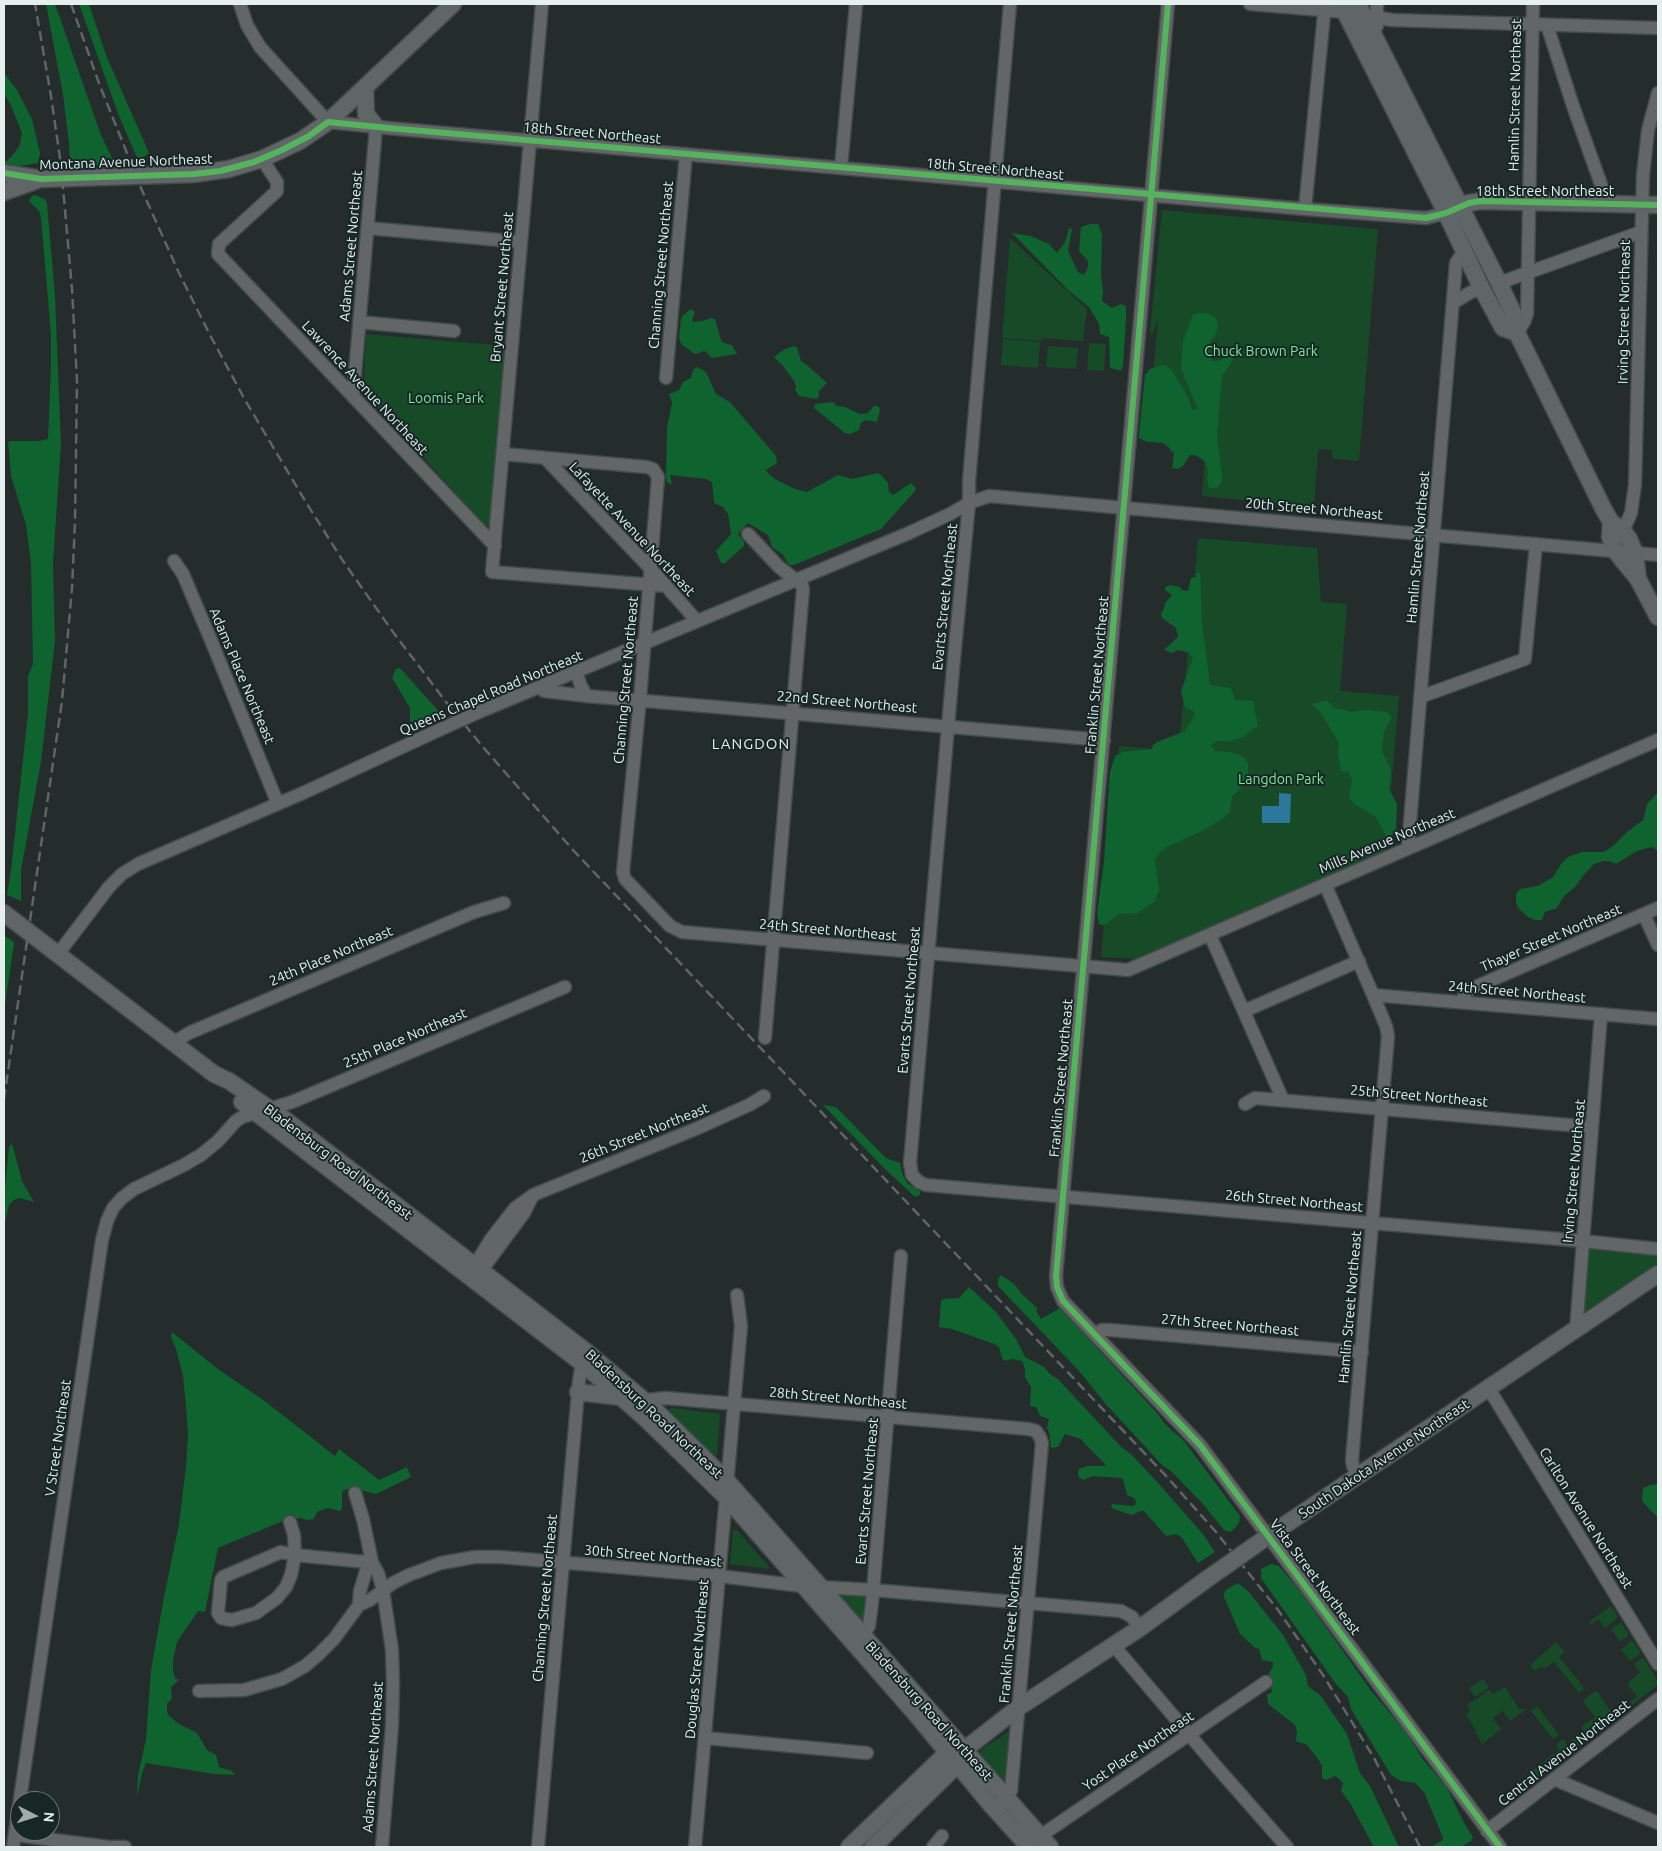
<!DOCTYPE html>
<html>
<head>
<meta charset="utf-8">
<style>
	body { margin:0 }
	#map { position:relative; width:1662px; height:1851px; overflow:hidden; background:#242c2c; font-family:Ubuntu,sans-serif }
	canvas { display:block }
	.frame { position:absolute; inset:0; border:5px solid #e5efee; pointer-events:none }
	.north { position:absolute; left:10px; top:1791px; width:50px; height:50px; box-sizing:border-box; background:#172726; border:1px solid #697776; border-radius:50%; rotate:95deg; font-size:14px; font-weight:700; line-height:20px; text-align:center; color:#e5efee }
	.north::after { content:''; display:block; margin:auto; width:18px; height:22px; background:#a1abaa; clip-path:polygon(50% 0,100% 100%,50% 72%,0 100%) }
</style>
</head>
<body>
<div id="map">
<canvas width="1662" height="1851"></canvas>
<div class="frame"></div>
<div class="north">N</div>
</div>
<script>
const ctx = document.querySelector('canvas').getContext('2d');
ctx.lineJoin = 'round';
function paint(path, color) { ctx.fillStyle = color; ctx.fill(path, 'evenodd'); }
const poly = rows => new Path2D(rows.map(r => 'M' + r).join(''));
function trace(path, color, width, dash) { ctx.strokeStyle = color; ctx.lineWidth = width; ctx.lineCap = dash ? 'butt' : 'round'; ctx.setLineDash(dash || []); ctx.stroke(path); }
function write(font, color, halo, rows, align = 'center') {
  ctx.font = font + ' Ubuntu,sans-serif'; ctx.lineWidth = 4; ctx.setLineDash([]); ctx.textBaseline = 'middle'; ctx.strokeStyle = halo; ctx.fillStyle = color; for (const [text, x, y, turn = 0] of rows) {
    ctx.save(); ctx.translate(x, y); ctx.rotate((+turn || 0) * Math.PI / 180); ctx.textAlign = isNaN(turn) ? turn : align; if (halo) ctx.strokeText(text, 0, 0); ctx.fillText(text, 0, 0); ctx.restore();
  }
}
paint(poly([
	[1162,210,1378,229,1359,461,1334,459,1332,456,1332,450,1318,449,1314,507,1202,496,1205,456,1170,452,1171,425,1147,442,1158,319,1152,335,1150,333],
	[1010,238,1087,309,1083,341,1042,338,1042,341,1002,338],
	[366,334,507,346,492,523,489,526,484,525,369,397,364,383],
	[1003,339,1040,342,1038,368,1001,365],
	[1089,343,1106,344,1104,371,1087,370],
	[1048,346,1078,348,1076,369,1046,367],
	[1198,538,1317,548,1321,602,1347,604,1340,691,1399,696,1386,850,1138,959,1101,957,1119,746,1175,751,1179,748],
	[1588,1248,1658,1254,1658,1263,1584,1312],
	[672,1408,720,1414,717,1455,713,1455,670,1413,669,1409],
	[735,1530,737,1530,768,1566,769,1569,730,1564,733,1532],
	[841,1593,864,1596,866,1599,863,1621,860,1622,838,1595],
	[1611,1606,1618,1617,1605,1628,1598,1619,1591,1625,1589,1622],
	[1621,1622,1629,1635,1620,1642,1611,1629],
	[1632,1640,1641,1653,1630,1661,1621,1650],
	[1556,1642,1565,1652,1559,1657,1582,1685,1584,1689,1579,1693,1554,1662,1544,1669,1542,1666,1535,1671,1530,1665],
	[1643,1657,1658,1682,1658,1685,1632,1705,1630,1702,1637,1696,1627,1684,1640,1672,1634,1664],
	[1483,1679,1489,1688,1475,1697,1469,1688],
	[1505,1687,1520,1710,1524,1708,1525,1710,1510,1721,1503,1711,1493,1718,1501,1729,1482,1744,1475,1732,1476,1730,1466,1715,1470,1711,1467,1705,1489,1690,1493,1694],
	[1595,1691,1598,1692,1615,1718,1574,1750,1569,1743,1583,1730,1581,1727,1595,1717,1583,1701],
	[1537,1706,1559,1735,1553,1739,1531,1711],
	[1008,1732,1010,1735,1006,1780,1002,1783,980,1757,979,1754,982,1749],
	[1563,1739,1571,1751,1534,1780,1524,1767,1530,1772,1559,1750,1556,1745]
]), '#174b28');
paint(poly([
	[46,4,55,4,101,135,113,160,112,164,82,166,70,164,69,143,63,95],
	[79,4,89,4,106,55,149,153,140,160,138,160,119,116],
	[4,73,17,90,32,119,40,153,38,163,19,166,4,164,4,161,7,161,16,151,20,144,22,133,12,108,4,93],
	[35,195,45,199,47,203,55,296,61,445,53,563,55,641,41,762,21,870,21,901,7,895,11,870,28,713,28,676,33,664,31,563,26,525,11,476,8,442,10,441,38,441,48,439,51,365,51,335,41,218,39,211,29,201,32,196],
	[1090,224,1098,224,1102,234,1101,275,1103,292,1102,301,1112,308,1121,304,1126,306,1126,319,1123,366,1121,371,1110,368,1109,337,1100,334,1099,324,1089,307,1069,291,1012,233,1031,236,1049,244,1057,253,1065,242,1069,228,1072,229,1068,251,1078,272,1084,275,1088,267,1088,261,1079,251,1081,227],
	[691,309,695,312,692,320,693,322,702,321,711,318,715,319,721,340,724,343,732,345,737,354,712,358,705,351,695,354,681,344,679,337,681,319,683,315],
	[1198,313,1206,313,1214,316,1217,320,1218,327,1215,336,1210,341,1209,347,1210,357,1212,361,1221,360,1232,352,1233,356,1231,363,1222,376,1217,436,1222,478,1221,483,1217,488,1209,488,1207,479,1208,469,1204,461,1197,456,1190,455,1183,466,1178,469,1172,468,1174,452,1163,443,1147,442,1139,438,1139,434,1145,375,1150,369,1158,366,1165,365,1172,370,1188,397,1192,410,1198,409,1181,369,1183,341,1193,315],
	[794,346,797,347,801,361,807,365,827,383,819,391,819,396,817,399,799,396,795,390,796,386,794,381,783,366,774,357,785,349],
	[697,367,703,370,707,374,716,394,730,402,776,456,777,463,766,470,769,474,775,479,795,489,807,492,838,475,852,479,878,473,882,476,888,483,889,492,893,495,911,483,916,488,915,491,881,529,794,565,789,565,783,555,772,547,768,535,748,523,738,534,744,542,744,546,724,564,721,563,716,551,731,534,728,514,723,507,714,503,712,482,706,479,670,475,672,485,667,482,666,478,667,427,672,403,669,394,679,390,683,382,691,378,693,370],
	[833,402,837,406,845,407,860,414,868,413,874,406,878,406,880,410,877,422,866,420,861,423,859,430,850,434,845,433,814,408,815,404],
	[1197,573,1200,573,1202,623,1210,685,1231,688,1235,700,1253,701,1258,726,1251,730,1244,737,1230,741,1216,741,1211,745,1215,751,1230,752,1244,757,1248,763,1248,777,1245,783,1232,797,1230,812,1222,819,1204,830,1167,847,1160,852,1155,859,1159,891,1154,902,1137,913,1119,914,1104,925,1099,924,1097,913,1104,862,1108,799,1110,772,1115,756,1122,752,1152,749,1153,745,1157,742,1185,731,1195,715,1194,712,1185,707,1181,691,1193,658,1189,653,1178,650,1172,653,1164,650,1178,637,1176,628,1162,618,1161,613,1164,609,1165,603,1172,595,1165,590,1165,587,1170,585,1180,587,1182,590,1188,591,1191,578,1196,577],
	[400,668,442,715,441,718,419,727,412,725,410,720,410,708,392,678,396,669],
	[1324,701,1327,701,1335,708,1351,712,1365,710,1387,712,1392,717,1384,732,1382,751,1391,770,1389,789,1397,804,1396,830,1389,838,1386,836,1376,817,1354,804,1349,797,1352,781,1349,772,1341,771,1338,754,1339,743,1321,713,1312,704],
	[1658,792,1658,851,1652,847,1637,851,1616,864,1609,861,1603,861,1594,864,1583,876,1574,888,1564,896,1557,908,1545,912,1542,920,1535,920,1528,917,1519,909,1516,903,1516,894,1520,889,1538,886,1553,877,1561,864,1568,857,1582,852,1604,852,1613,846,1627,832,1643,820,1647,804],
	[5,936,14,942,14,944,4,1011,4,938],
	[823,1105,836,1107,886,1158,900,1163,902,1173,907,1183,920,1191,920,1195,915,1197,884,1168],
	[12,1143,22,1181,34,1202,20,1198,14,1200,9,1205,4,1226,4,1197,9,1147],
	[1001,1275,1014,1284,1021,1293,1038,1309,1036,1311,1041,1319,1060,1308,1158,1414,1165,1424,1184,1441,1240,1516,1239,1523,1234,1529,1230,1532,1224,1530,1203,1504,1171,1471,1162,1465,1104,1402,1080,1372,998,1286,998,1279],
	[969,1287,996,1312,1016,1339,1025,1357,1044,1367,1050,1374,1058,1379,1121,1447,1131,1454,1159,1484,1203,1534,1215,1552,1198,1563,1182,1538,1176,1534,1166,1536,1144,1511,1140,1511,1132,1515,1111,1508,1112,1504,1134,1506,1136,1502,1135,1499,1127,1495,1123,1479,1121,1478,1092,1476,1084,1480,1079,1478,1078,1473,1079,1469,1087,1466,1105,1466,1105,1464,1085,1444,1081,1439,1065,1434,1058,1447,1051,1448,1049,1432,1047,1428,1049,1419,1040,1416,1036,1407,1030,1406,1031,1387,1025,1377,1025,1369,1022,1361,1012,1359,1005,1361,1002,1358,999,1347,994,1344,952,1329,939,1327,941,1301,943,1299,959,1298],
	[172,1332,218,1369,266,1402,335,1456,339,1449,379,1480,407,1467,411,1477,376,1494,352,1488,344,1490,342,1492,342,1508,340,1511,328,1508,317,1512,314,1519,307,1520,301,1518,285,1520,218,1548,205,1612,198,1611,177,1642,173,1660,173,1670,175,1678,179,1680,171,1687,172,1698,167,1704,167,1712,169,1716,179,1724,197,1733,207,1750,216,1755,219,1767,232,1771,235,1775,214,1774,146,1763,142,1773,137,1798,138,1775,146,1739,151,1670,164,1597,179,1524,186,1466,188,1435,186,1407,183,1376,176,1349,171,1337],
	[1658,1484,1658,1518,1642,1501,1643,1488,1650,1485],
	[1271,1564,1279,1566,1300,1591,1370,1689,1408,1735,1422,1758,1447,1788,1464,1823,1473,1837,1471,1841,1461,1847,1434,1847,1434,1845,1443,1840,1443,1838,1424,1792,1415,1783,1401,1781,1391,1775,1351,1709,1348,1697,1336,1684,1261,1578,1261,1569],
	[1238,1583,1249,1592,1283,1635,1306,1675,1308,1686,1320,1695,1347,1734,1360,1773,1370,1786,1399,1847,1374,1847,1350,1803,1341,1791,1343,1783,1339,1779,1335,1776,1327,1780,1322,1778,1322,1766,1318,1759,1307,1745,1296,1741,1297,1732,1295,1725,1268,1704,1267,1695,1272,1692,1268,1675,1273,1666,1273,1662,1262,1660,1259,1649,1254,1647,1240,1634,1224,1597,1224,1593,1227,1589]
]), '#0e632f');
paint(poly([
	[1279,793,1291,794,1290,823,1262,823,1262,806,1279,806]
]), '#2c789d');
const minor = poly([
	[240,4,247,25,260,47,328,122,388,128,1305,209,1426,218,1446,213],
	[542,4,492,572,666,586],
	[1010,4,969,481,969,503,953,669,910,1163,912,1175,919,1182,926,1185,1583,1241,1658,1249],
	[1168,4,1056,1276,1057,1287,1063,1301,1200,1445,1500,1847],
	[1250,4,1345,12,1392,20,1658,28],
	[1547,25,1573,106,1608,204],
	[1377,26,1377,4],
	[262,159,277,182,277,191,219,244,218,254,495,546],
	[841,167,856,4],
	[1305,209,1325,4],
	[368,228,521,242],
	[1499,283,1641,232],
	[1453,303,1471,292,1482,289],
	[359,322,454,331],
	[1517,333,1524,322,1527,314,1533,4],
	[666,378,686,154],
	[353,397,376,127],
	[503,454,646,467,653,469,658,477,640,699,623,872,625,879,670,926,682,932,1128,970,1658,740],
	[545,458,650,568,697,621],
	[1623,531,1631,513,1635,485,1643,175,1648,130,1658,93],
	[748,534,779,567,802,585,803,589,765,1038],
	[174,561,183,574,210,638,278,804],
	[576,672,581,686,587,696,1104,740],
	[544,691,587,696],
	[1420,697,1525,659,1536,544],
	[479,712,909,533,950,514,969,503,989,496,1658,555],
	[1408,847,1456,263,1464,251],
	[1325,884,1373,995,1386,1026,1388,1036,1352,1460,1353,1466,1359,1477],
	[1644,915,1658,945],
	[1210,935,1283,1100],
	[58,954,109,887,122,874,138,864,303,793,439,730],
	[1373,995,1658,1019],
	[1462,1002,1466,991,1658,908],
	[1244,1011,1359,961],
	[173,1043,189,1033,474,912,504,903],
	[1245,1104,1255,1098,1592,1127],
	[484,1267,524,1213,533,1195],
	[470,1273,491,1239,515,1208,533,1195,698,1128,749,1105,764,1096],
	[1576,1330,1601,1014],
	[1096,1334,1102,1330,1110,1330,1362,1352],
	[1489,1389,1658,1664],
	[639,1406,648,1400,666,1398,1029,1429,1036,1431,1040,1437,1042,1443,1011,1791,1001,1803],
	[355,1493,363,1519,372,1562,378,1573,383,1590,392,1650,393,1683,392,1726,382,1847],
	[290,1522,294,1535,295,1555,291,1575,286,1587,277,1598,256,1613,232,1620,221,1618,218,1613,221,1580,223,1577,281,1552,295,1555,356,1561,372,1562],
	[359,1605,360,1591,366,1571,372,1562],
	[862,1636,869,1626,872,1603,901,1256],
	[1114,1646,1215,1765,1287,1847],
	[199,1691,244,1690,282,1679,305,1666,318,1655,334,1639,359,1605,370,1600,393,1583,409,1575,441,1563,475,1557,501,1557,719,1576,802,1586,873,1590,1121,1611,1132,1617,1140,1628],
	[705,1738,867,1753],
	[1554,1779,1658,1823],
	[1487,1831,1658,1699],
	[15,1835,109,1847],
	[1033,1841,1266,1682],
	[13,1847,102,1240,107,1221,113,1208,122,1198,134,1189,184,1165,201,1155,218,1141,236,1121,242,1117,292,1102,565,987],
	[113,1847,125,1847],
	[538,1847,579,1381,582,1363,586,1357],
	[695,1847,741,1326,737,1295],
	[933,1847,942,1836]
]);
const major = poly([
	[1341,4,1446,213,1482,289,1503,328,1517,333],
	[1358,4,1499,283,1516,319,1517,333,1604,510,1611,522,1623,531,1629,539,1635,553,1638,579],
	[365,87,366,114,376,127],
	[4,173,41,179,194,174,229,169,262,159,300,141,328,122,453,4],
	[4,192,35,181],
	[1452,210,1469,203,1481,201,1658,205],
	[1611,522,1610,537,1616,552,1638,579,1658,617],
	[4,913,214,1074,229,1081,283,1118,588,1353,654,1409,727,1481,1050,1847],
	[242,1102,582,1363,645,1418,726,1497,914,1712,991,1805,1029,1847],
	[578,1392,621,1397],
	[1264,1539,1658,1274],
	[849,1847,947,1753,964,1750,1019,1707,1140,1628,1207,1579],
	[873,1847,957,1765,961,1756]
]);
trace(minor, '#444a4a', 15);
trace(major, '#444a4a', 19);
trace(minor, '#626666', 12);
trace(major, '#606667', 16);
trace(poly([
	[71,4,100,86,141,188,179,273,210,335,245,400,307,504,343,561,393,632,446,702,483,747,573,850,1167,1477,1216,1532,1278,1610,1323,1675,1374,1758,1420,1847],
	[4,1099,62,701,72,588,75,522,77,381,72,289,61,165,51,96,35,4]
]), '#606565', 2.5, [10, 5]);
const minorBridge = poly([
	[439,730,479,712]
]);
const majorBridge = poly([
	[1207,1579,1264,1539]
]);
trace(minorBridge, '#444a4a', 15, []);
trace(majorBridge, '#444a4a', 19, []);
trace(minorBridge, '#626666', 12);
trace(majorBridge, '#606667', 16);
trace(poly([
	[1168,4,1056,1276,1057,1287,1063,1301,1200,1445,1500,1847],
	[4,173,41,179,194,174,220,171,254,162,282,150,309,136,328,122,388,128,1426,218,1446,213,1469,203,1481,201,1658,205]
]), '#56b35d', 6);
write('14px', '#e5efee', '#172726', [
	["Hamlin Street Northeast",1515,95,-89],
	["18th Street Northeast",592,133,5],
	["Montana Avenue Northeast",126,162,-2],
	["18th Street Northeast",995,169,5],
	["18th Street Northeast",1545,191],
	["Adams Street Northeast",351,246,-85],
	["Channing Street Northeast",661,265,-85],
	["Bryant Street Northeast",502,287,-85],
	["Irving Street Northeast",1624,312,-89],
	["Lawrence Avenue Northeast",365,388,47],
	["20th Street Northeast",1314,509,5],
	["Lafayette Avenue Northeast",632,529,47],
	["Hamlin Street Northeast",1418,547,-85],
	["Evarts Street Northeast",945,597,-84],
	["Franklin Street Northeast",1097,675,-85],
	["Adams Place Northeast",242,676,67],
	["Channing Street Northeast",626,680,-85],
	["Queens Chapel Road Northeast",491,693,-23],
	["22nd Street Northeast",847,702,5],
	["Mills Avenue Northeast",1387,841,-23],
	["24th Street Northeast",828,930,5],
	["Thayer Street Northeast",1551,938,-23],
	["24th Place Northeast",331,956,-23],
	["24th Street Northeast",1517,992,5],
	["Evarts Street Northeast",909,1000,-85],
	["25th Place Northeast",405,1038,-23],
	["Franklin Street Northeast",1061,1078,-85],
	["25th Street Northeast",1419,1096,5],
	["26th Street Northeast",644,1133,-22],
	["Bladensburg Road Northeast",338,1162,37],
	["Irving Street Northeast",1574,1171,-85],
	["26th Street Northeast",1294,1201,5],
	["Hamlin Street Northeast",1350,1307,-85],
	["27th Street Northeast",1230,1325,5],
	["28th Street Northeast",838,1398,5],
	["Bladensburg Road Northeast",654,1414,43],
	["V Street Northeast",58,1438,-82],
	["South Dakota Avenue Northeast",1384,1459,-34],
	["Evarts Street Northeast",867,1491,-85],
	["Carlton Avenue Northeast",1586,1518,58],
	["30th Street Northeast",653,1556,5],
	["Vista Street Northeast",1315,1577,53],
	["Channing Street Northeast",545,1598,-85],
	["Franklin Street Northeast",1011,1624,-85],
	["Douglas Street Northeast",697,1659,-85],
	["Bladensburg Road Northeast",929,1711,48],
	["Yost Place Northeast",1138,1751,-34],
	["Central Avenue Northeast",1564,1753,-38],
	["Adams Street Northeast",373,1757,-86]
]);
write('14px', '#7be893', '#172726', [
	["Chuck Brown Park",1261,351],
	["Loomis Park",446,398],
	["Langdon Park",1281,779]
]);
ctx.letterSpacing = '1px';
write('15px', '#e5efee', '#172726', [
	["LANGDON",751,744]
]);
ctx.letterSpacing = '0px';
</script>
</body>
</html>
